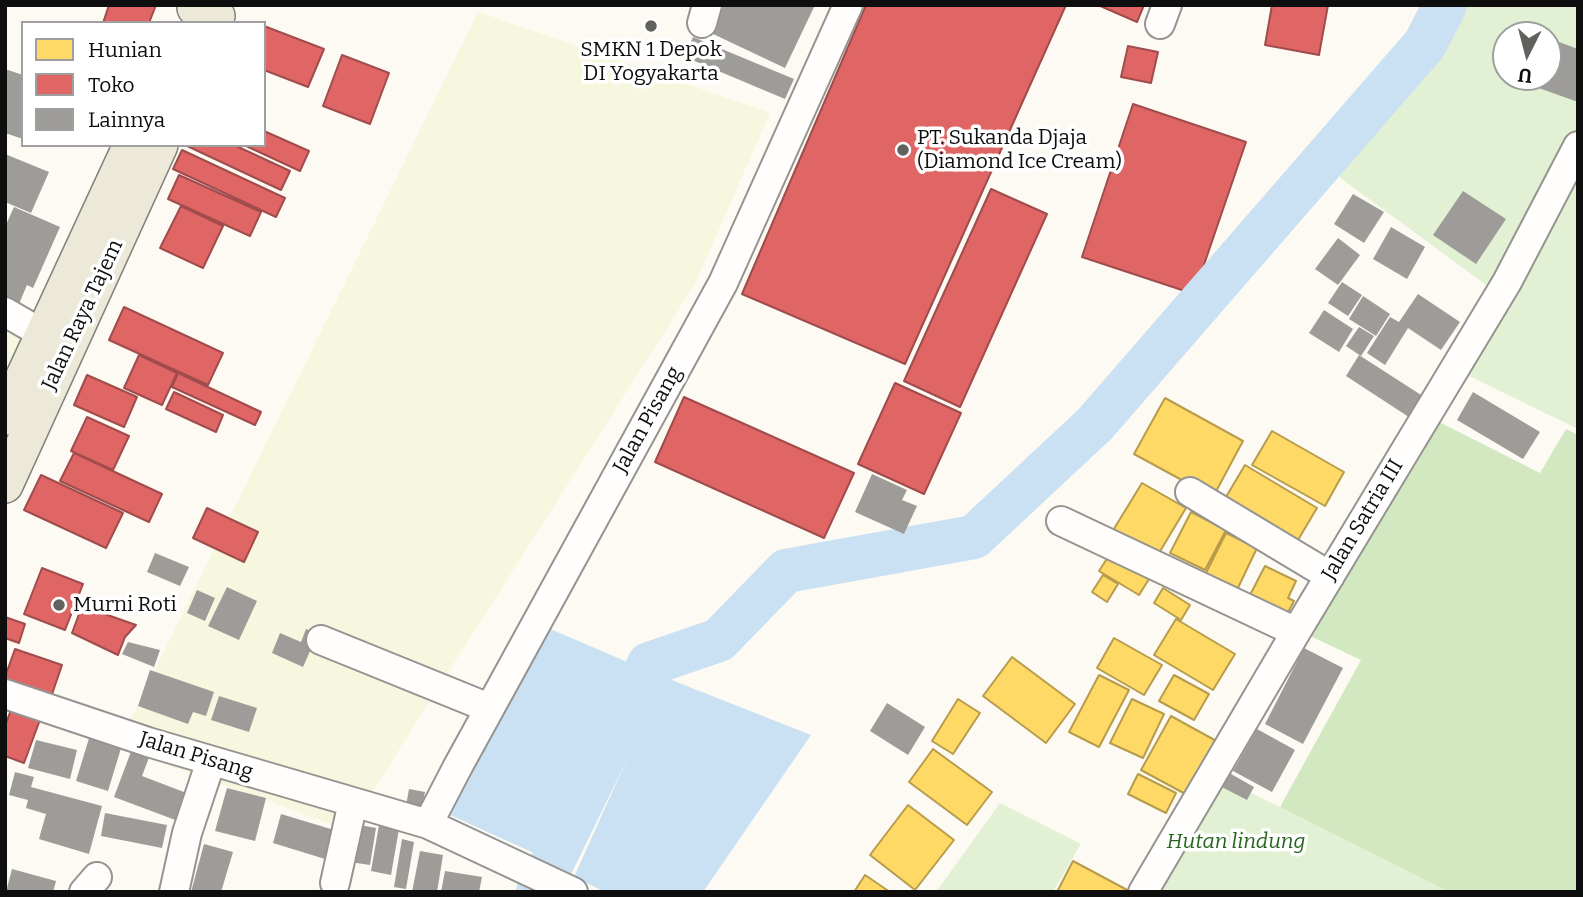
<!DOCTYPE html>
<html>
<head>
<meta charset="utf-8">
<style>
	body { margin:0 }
	#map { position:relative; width:1583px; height:897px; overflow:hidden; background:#fcfaf2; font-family:Bitter,serif }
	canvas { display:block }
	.frame { position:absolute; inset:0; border:7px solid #0e0e0e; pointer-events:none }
	.legend { position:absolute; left:21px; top:21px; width:245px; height:126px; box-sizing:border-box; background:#fff; border:2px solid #9f9f9f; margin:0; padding:9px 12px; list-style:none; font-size:21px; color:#0e0e0e }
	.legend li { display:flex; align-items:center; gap:14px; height:35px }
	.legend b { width:35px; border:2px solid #9f9f9f }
	.north { position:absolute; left:1492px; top:21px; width:70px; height:70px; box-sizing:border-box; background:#fff; border:2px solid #9f9f9f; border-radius:50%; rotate:186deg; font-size:19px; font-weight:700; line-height:28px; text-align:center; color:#0e0e0e }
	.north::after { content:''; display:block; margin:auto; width:24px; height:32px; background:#61615e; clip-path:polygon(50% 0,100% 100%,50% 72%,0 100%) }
</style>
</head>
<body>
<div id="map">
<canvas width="1583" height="897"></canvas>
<div class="frame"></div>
<ul class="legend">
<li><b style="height:19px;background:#ffd966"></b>Hunian</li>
<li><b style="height:19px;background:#e06666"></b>Toko</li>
<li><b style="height:19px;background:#9e9c98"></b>Lainnya</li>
</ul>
<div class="north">U</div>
</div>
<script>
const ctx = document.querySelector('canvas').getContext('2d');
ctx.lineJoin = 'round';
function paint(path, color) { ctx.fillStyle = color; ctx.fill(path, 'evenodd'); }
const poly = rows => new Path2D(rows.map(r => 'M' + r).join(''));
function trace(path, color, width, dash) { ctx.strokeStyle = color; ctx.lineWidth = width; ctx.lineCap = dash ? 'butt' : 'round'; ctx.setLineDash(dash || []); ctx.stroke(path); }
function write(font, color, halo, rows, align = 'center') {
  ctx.font = font + ' Bitter,serif'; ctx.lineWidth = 7; ctx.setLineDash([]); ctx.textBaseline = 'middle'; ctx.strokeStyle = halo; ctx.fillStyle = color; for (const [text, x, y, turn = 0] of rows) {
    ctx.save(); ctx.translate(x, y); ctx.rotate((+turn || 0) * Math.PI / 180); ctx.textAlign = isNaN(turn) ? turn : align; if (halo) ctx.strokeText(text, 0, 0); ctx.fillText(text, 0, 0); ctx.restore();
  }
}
paint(poly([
	[478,12,770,113,695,284,348,830,117,747],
	[5,312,43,334,5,417]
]), '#f7f7df');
paint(poly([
	[1456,5,1578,5,1578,133,1493,290,1339,177,1435,56],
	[1506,35,1548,35,1548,77,1506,77],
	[1578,175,1578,429,1461,372],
	[1216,776,1280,807,1449,892,1151,892],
	[1000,803,1081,844,1053,892,936,892]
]), '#e2f0d3');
paint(poly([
	[1435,420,1540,473,1566,429,1578,435,1578,892,1449,892,1280,807,1361,660,1306,634]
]), '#d2e8c1');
paint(poly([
	[541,625,639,667,549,860,448,814],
	[664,677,811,735,703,892,605,892,574,877]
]), '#cae1f4');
const homes = poly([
	[1165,398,1243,441,1213,497,1134,454,1165,398],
	[1272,431,1344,472,1325,506,1252,465,1272,431],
	[1245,465,1317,508,1292,550,1220,507,1245,465],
	[1142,483,1186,508,1156,558,1112,532,1142,483],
	[1191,512,1226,530,1205,570,1170,553,1191,512],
	[1226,533,1257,548,1236,592,1204,577,1226,533],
	[1110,554,1149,579,1139,595,1099,571,1110,554],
	[1265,566,1296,581,1288,598,1294,601,1285,618,1248,599,1265,566],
	[1103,575,1118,584,1107,602,1092,592,1103,575],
	[1163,588,1190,605,1181,620,1154,603,1163,588],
	[1176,619,1235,654,1213,690,1154,655,1176,619],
	[1114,638,1162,665,1144,695,1097,668,1114,638],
	[1012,657,1075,704,1046,743,983,696,1012,657],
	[1099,675,1129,690,1099,747,1069,732,1099,675],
	[1174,675,1209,694,1194,720,1159,701,1174,675],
	[958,699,980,713,953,754,932,741,958,699],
	[1132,699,1164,714,1143,758,1110,743,1132,699],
	[1171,716,1220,743,1191,797,1141,770,1171,716],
	[933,749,992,792,967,825,909,782,933,749],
	[1138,774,1176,793,1166,813,1128,794,1138,774],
	[908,805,954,840,915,890,870,855,908,805],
	[1073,861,1131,892,1057,892,1073,861],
	[865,875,890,892,854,892,865,875]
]);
paint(homes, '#ffd966');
trace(homes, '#b79c4c', 2);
const shops = poly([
	[109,5,156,5,149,23,103,23,109,5],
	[866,5,1066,5,905,364,742,294,866,5],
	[1098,5,1144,5,1137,22,1098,5],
	[1272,5,1328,5,1319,55,1265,45,1272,5],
	[264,26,324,49,308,87,264,70,264,26],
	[1128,46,1158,52,1151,83,1121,77,1128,46],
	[342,55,389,73,370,124,323,106,342,55],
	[1133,104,1246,142,1194,294,1082,257,1133,104],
	[264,131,309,151,300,171,244,145,264,145,264,131],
	[185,145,234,145,290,171,281,190,185,145],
	[182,150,285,198,276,217,173,169,182,150],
	[179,175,261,212,250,236,168,199,179,175],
	[991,189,1047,214,960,407,904,381,991,189],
	[181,206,223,226,203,268,160,248,181,206],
	[124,307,223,353,208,385,109,340,124,307],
	[139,355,177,373,162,405,124,388,139,355],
	[178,373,261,412,255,425,172,387,178,373],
	[87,375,137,397,124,427,74,405,87,375],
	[895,383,961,413,924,494,858,464,895,383],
	[174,392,223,415,216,432,166,409,174,392],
	[684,397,854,473,824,538,655,462,684,397],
	[87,417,129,436,113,470,71,451,87,417],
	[74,453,162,494,149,522,60,481,74,453],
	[41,475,123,513,106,548,24,510,41,475],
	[207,508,258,532,244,562,193,538,207,508],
	[42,568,83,584,65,630,24,614,42,568],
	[82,606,136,625,125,637,118,655,72,633,82,606],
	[5,617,25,624,19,643,5,638,5,617],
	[15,649,62,665,50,700,5,685,5,677,15,649],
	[12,707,41,717,24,763,5,756,5,726,12,707]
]);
paint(shops, '#e06666');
trace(shops, '#a14c4c', 2);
trace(poly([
	[538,892,649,664,719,640,786,571,974,537,1095,424,1425,44,1445,5]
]), '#cae1f4', 44);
paint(poly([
	[724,5,815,5,785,68,711,33],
	[1514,26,1538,35,1510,35],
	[693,37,794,79,785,99,685,57],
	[1548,38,1578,49,1578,102,1508,77,1548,77],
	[1506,48,1506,77,1496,73],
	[5,69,23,75,23,139,5,133],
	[5,154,49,172,31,213,5,202],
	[1463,191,1506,219,1476,264,1433,235],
	[1353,194,1384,212,1364,243,1334,224],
	[14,207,60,227,33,288,27,285,19,304,5,299,5,227],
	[1391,227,1425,247,1407,279,1373,259],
	[1338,238,1360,255,1338,285,1315,269],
	[1342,282,1362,295,1348,316,1328,303],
	[1418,294,1460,322,1441,350,1408,328,1385,365,1367,353,1390,317,1399,322],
	[1363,296,1390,314,1376,336,1349,319],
	[1324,310,1353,329,1339,352,1309,333],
	[1359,327,1374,336,1361,356,1346,346],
	[1359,355,1432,402,1418,423,1346,376],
	[1473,392,1540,432,1523,459,1457,420],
	[872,474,907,490,902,500,917,506,904,534,855,512],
	[155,553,189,567,180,586,147,572],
	[227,587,257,601,239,640,208,626],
	[197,590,215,598,205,621,187,613],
	[306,629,318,633,303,667,272,653,280,633,301,642],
	[128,642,160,650,154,667,122,654],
	[1304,648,1343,668,1303,744,1265,724],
	[150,670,214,692,206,716,193,712,188,724,138,706],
	[219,696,257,708,249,732,211,720],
	[887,703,925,727,908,755,870,731],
	[1257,729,1295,750,1272,792,1233,771],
	[90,735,122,745,108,791,76,781],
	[36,740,77,750,70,779,28,768],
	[132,749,150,755,142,776,197,797,186,824,114,797],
	[1224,770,1254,787,1247,800,1216,784],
	[15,772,34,777,31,787,102,806,89,854,39,839,46,814,26,808,28,800,9,795],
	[227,788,266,798,255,841,215,831],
	[409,789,425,792,422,808,406,806],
	[105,813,167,825,162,848,101,836],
	[281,814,334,830,325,859,273,843],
	[349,823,376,828,370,865,343,861],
	[379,825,399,829,391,875,371,871],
	[402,839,414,842,406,889,394,887],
	[204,844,233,852,221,892,191,892],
	[420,851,443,855,437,892,412,892],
	[12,869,56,881,53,892,6,892],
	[445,871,482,877,479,892,441,892]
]), '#9e9c98');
const minor = poly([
	[702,23,707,5],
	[1160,24,1167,5],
	[5,312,43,334],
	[1190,492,1330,576],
	[1061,521,1296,632],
	[321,640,489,708],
	[5,694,148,742,428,824,573,892],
	[428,824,457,768,723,283,848,5],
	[335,883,353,802],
	[84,892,97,877],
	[174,892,187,833,211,761],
	[1143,892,1296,632,1507,282,1578,146]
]);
const major = poly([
	[195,8,217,16],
	[5,417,131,145],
	[5,485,160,145]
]);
trace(minor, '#959491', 32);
trace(major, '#82827e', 38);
trace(minor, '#fffefd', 28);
trace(major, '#ece9d9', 35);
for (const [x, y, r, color] of [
	[651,26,7,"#61615e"],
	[903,150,7,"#61615e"],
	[59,605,7,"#61615e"]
]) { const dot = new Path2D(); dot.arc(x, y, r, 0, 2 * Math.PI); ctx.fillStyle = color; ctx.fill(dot); trace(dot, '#fff', 2.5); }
write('21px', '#0e0e0e', '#fff', [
	["SMKN 1 Depok",651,50,"center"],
	["DI Yogyakarta",651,74,"center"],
	["PT. Sukanda Djaja",917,138],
	["(Diamond Ice Cream)",917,162],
	["Murni Roti",73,605]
], 'left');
write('21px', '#0e0e0e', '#fff', [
	["Jalan Raya Tajem",83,315,-65],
	["Jalan Pisang",648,420,-61],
	["Jalan Satria III",1363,520,-59],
	["Jalan Pisang",196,756,17]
]);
write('italic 21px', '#27651f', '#fff', [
	["Hutan lindung",1236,842]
]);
</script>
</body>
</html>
